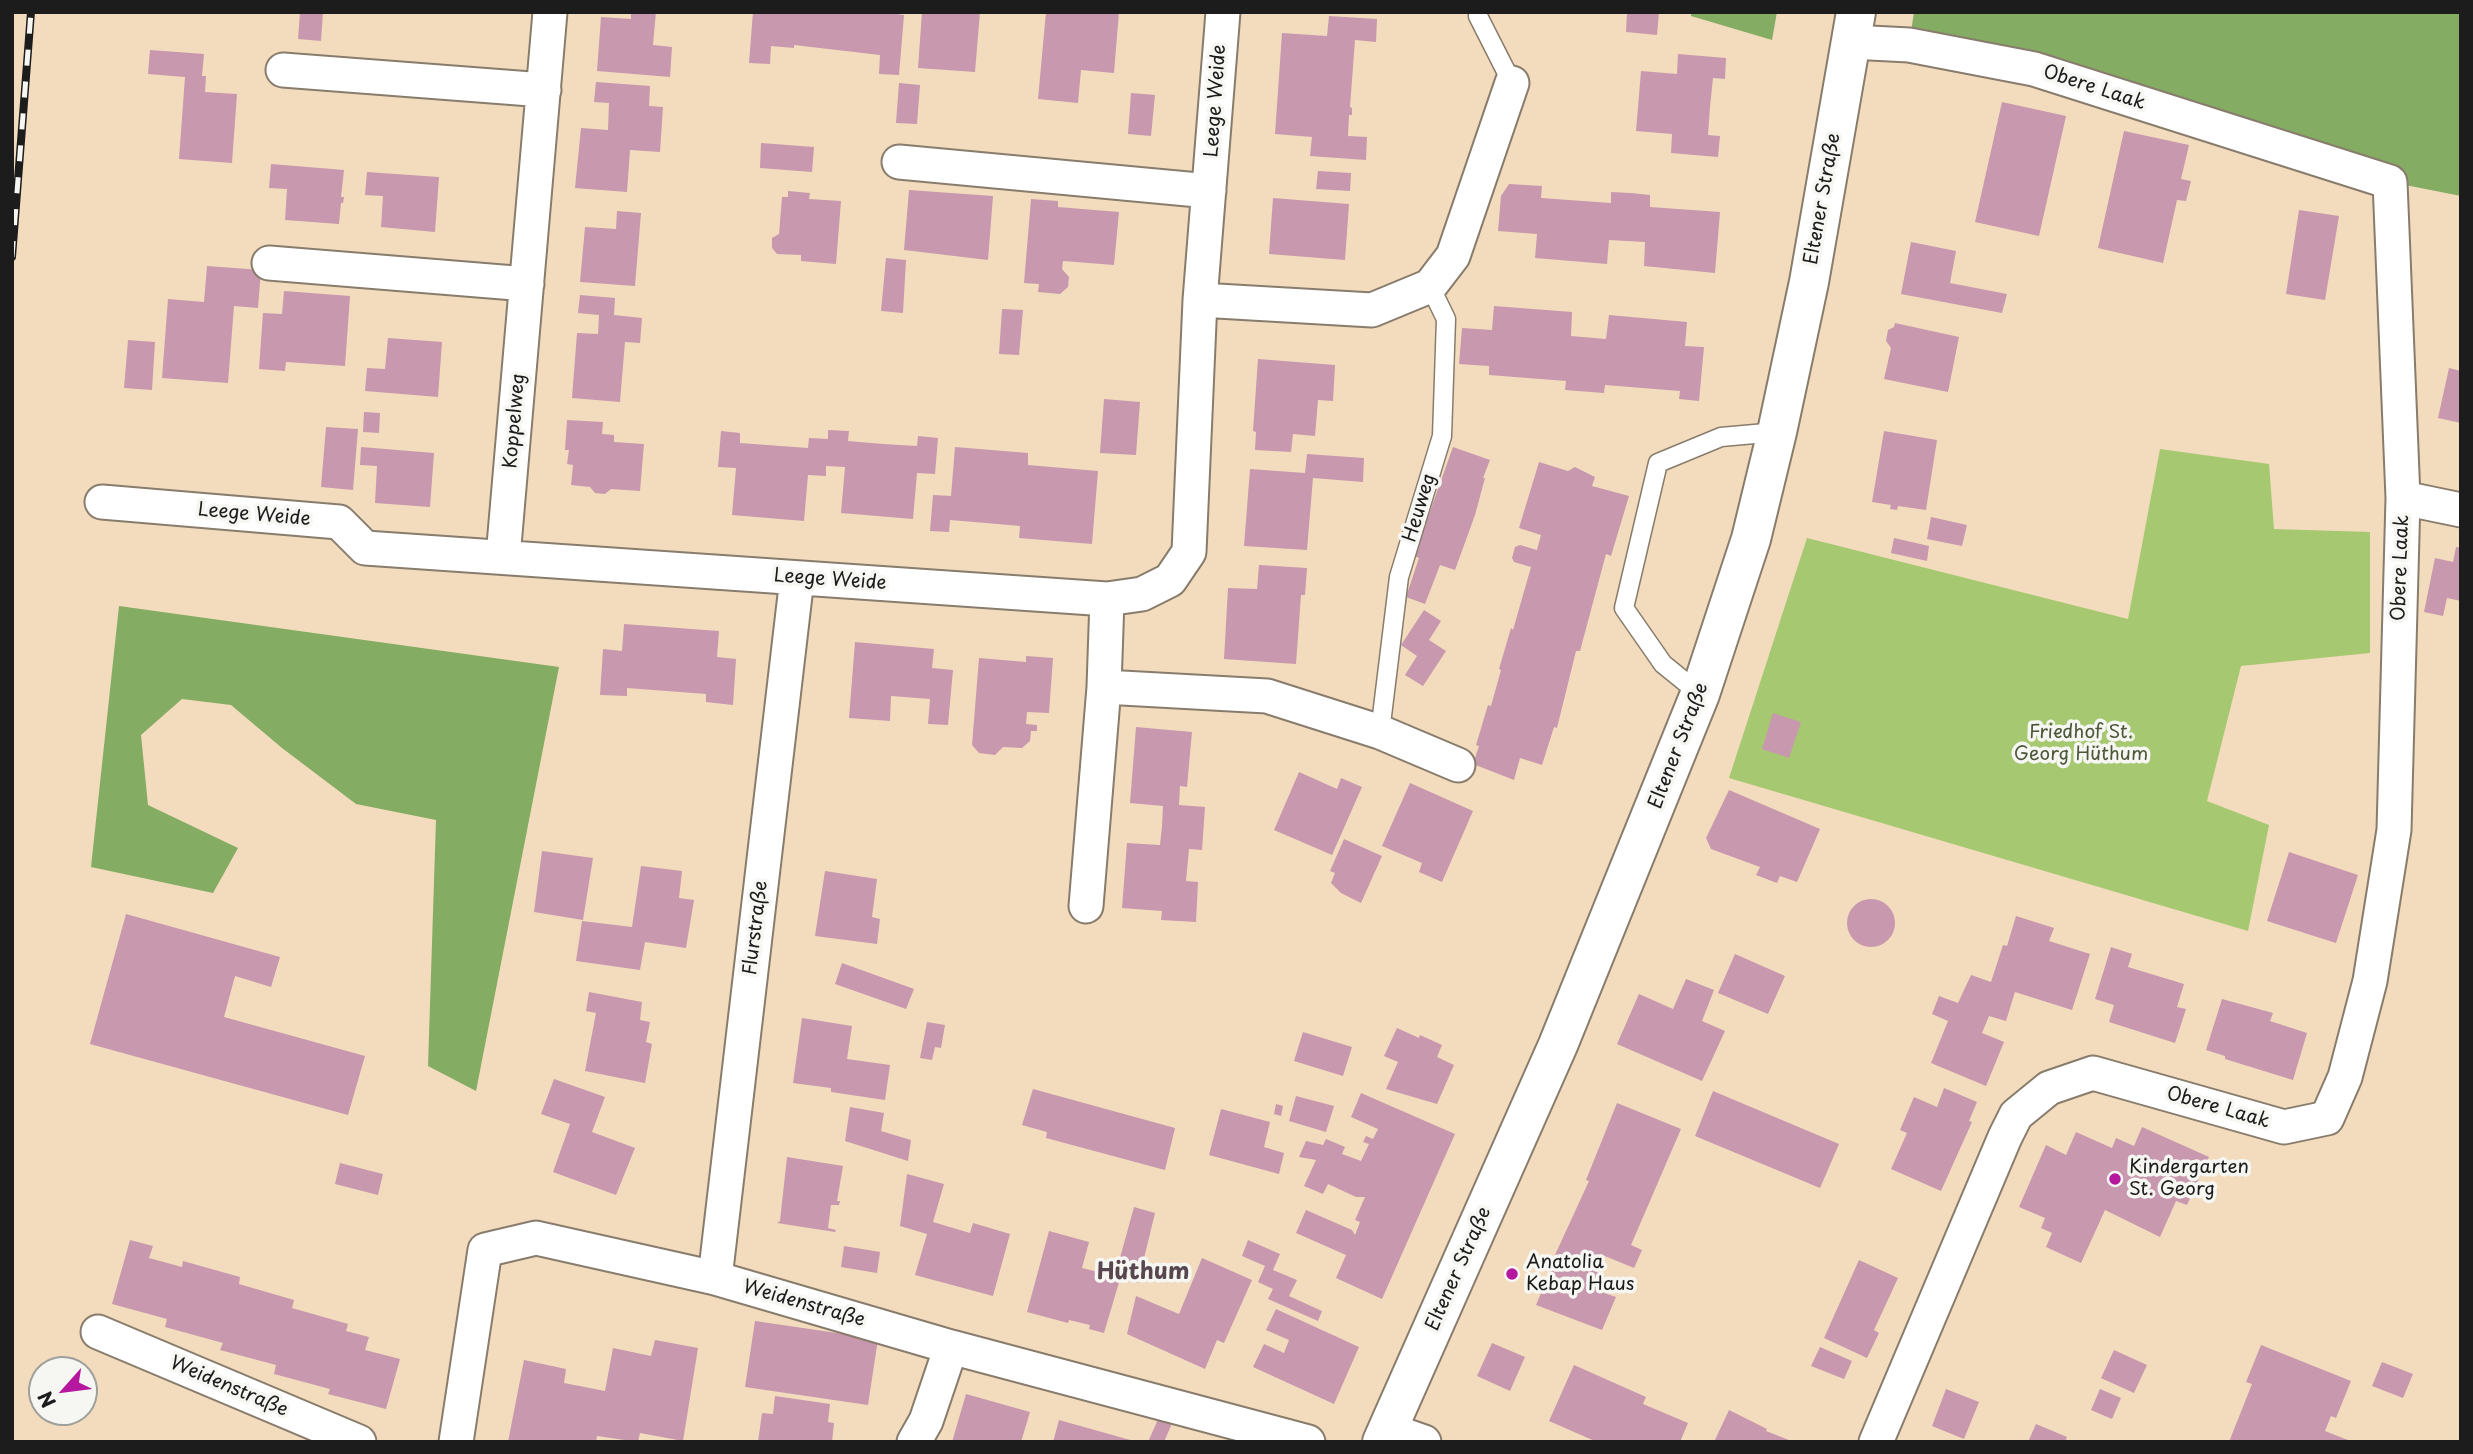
<!DOCTYPE html>
<html>
<head>
<meta charset="utf-8">
<style>
	body { margin:0 }
	#map { position:relative; width:2473px; height:1454px; overflow:hidden; background:#f3dcbd; font-family:"Playpen Sans",sans-serif }
	canvas { display:block }
	.frame { position:absolute; inset:0; border:14px solid #1c1c1c; pointer-events:none }
	.north { position:absolute; left:28px; top:1356px; width:70px; height:70px; box-sizing:border-box; background:#f6f6f2; border:2px solid #9f9f9c; border-radius:50%; rotate:242deg; font-size:19px; font-weight:700; line-height:28px; text-align:center; color:#1c1c1c }
	.north::after { content:''; display:block; margin:auto; width:24px; height:32px; background:#b5179e; clip-path:polygon(50% 0,100% 100%,50% 72%,0 100%) }
</style>
</head>
<body>
<div id="map">
<canvas width="2473" height="1454"></canvas>
<div class="frame"></div>
<div class="north">N</div>
</div>
<script>
const ctx = document.querySelector('canvas').getContext('2d');
ctx.lineJoin = 'round';
function paint(path, color) { ctx.fillStyle = color; ctx.fill(path, 'evenodd'); }
const poly = rows => new Path2D(rows.map(r => 'M' + r).join(''));
function trace(path, color, width, dash) { ctx.strokeStyle = color; ctx.lineWidth = width; ctx.lineCap = dash ? 'butt' : 'round'; ctx.setLineDash(dash || []); ctx.stroke(path); }
function write(font, color, halo, rows, align = 'center') {
  ctx.font = font + ' "Playpen Sans",sans-serif'; ctx.lineWidth = 7; ctx.setLineDash([]); ctx.textBaseline = 'middle'; ctx.strokeStyle = halo; ctx.fillStyle = color; for (const [text, x, y, turn = 0] of rows) {
    ctx.save(); ctx.translate(x, y); ctx.rotate((+turn || 0) * Math.PI / 180); ctx.textAlign = isNaN(turn) ? turn : align; if (halo) ctx.strokeText(text, 0, 0); ctx.fillText(text, 0, 0); ctx.restore();
  }
}
paint(poly([
	[2160,449,2269,464,2274,529,2370,532,2370,653,2241,666,2207,801,2269,825,2248,931,1729,778,1807,538,2128,619]
]), '#a6c871');
paint(poly([
	[1691,12,1777,12,1772,40,1691,16],
	[1914,12,2461,12,2461,196,2390,182,1909,45],
	[119,606,559,667,476,1091,428,1066,436,820,356,804,282,748,231,705,182,699,141,735,148,805,238,848,213,893,91,867]
]), '#84ac63');
paint(poly([
	[300,12,323,12,321,41,298,39],
	[631,12,656,12,653,45,672,47,670,77,597,71,601,17,631,19],
	[753,12,885,12,904,15,899,75,879,74,880,55,794,45,794,48,771,46,770,64,749,63],
	[922,12,980,12,975,72,918,68],
	[1046,12,1119,12,1114,73,1081,70,1078,103,1038,99],
	[1627,12,1659,12,1657,35,1626,32],
	[1329,16,1377,19,1376,42,1355,40,1350,107,1352,108,1352,115,1349,115,1348,136,1367,137,1366,160,1310,156,1312,137,1275,134,1282,33,1327,36],
	[150,50,204,54,202,76,206,76,205,92,237,94,232,163,179,159,185,77,148,74],
	[1678,54,1726,58,1725,79,1713,78,1710,107,1708,135,1720,136,1718,157,1671,153,1672,134,1636,131,1641,71,1677,74],
	[596,82,650,86,649,106,663,107,660,152,630,150,627,192,575,188,581,128,608,130,609,103,594,102],
	[899,83,920,85,917,124,896,123],
	[1131,93,1155,95,1151,136,1128,134],
	[2002,102,2066,116,2039,236,1975,222],
	[2124,131,2189,145,2181,179,2191,181,2186,201,2177,200,2163,263,2098,248],
	[761,143,814,147,812,172,760,168],
	[271,164,344,170,341,197,344,197,343,203,341,203,339,224,285,220,287,189,269,188],
	[1318,171,1351,173,1350,191,1316,189],
	[367,172,439,177,435,232,381,227,383,196,365,195],
	[1509,184,1542,186,1541,198,1611,203,1611,192,1631,193,1650,195,1650,207,1720,212,1715,273,1644,266,1645,242,1609,240,1607,264,1535,258,1537,234,1498,231,1501,196],
	[909,190,993,196,988,260,904,250],
	[788,191,810,193,809,199,841,201,836,264,801,261,801,255,777,254,772,248,772,238,779,234,782,197,788,197],
	[1273,198,1349,204,1345,260,1269,254],
	[1031,199,1058,201,1058,207,1119,212,1114,265,1063,261,1062,269,1069,277,1068,287,1060,294,1038,292,1039,284,1024,283],
	[2299,210,2339,216,2325,300,2286,294],
	[617,211,641,213,635,286,580,282,585,227,616,229],
	[1911,242,1956,251,1950,283,2007,294,2002,313,1901,294],
	[886,258,906,260,903,313,881,311],
	[207,266,261,270,258,308,234,306,228,383,162,378,168,299,204,302],
	[284,291,350,296,345,366,286,362,285,371,259,369,263,313,282,314],
	[580,295,615,298,614,315,642,318,640,343,625,342,620,402,572,398,577,333,598,334,599,315,578,313],
	[1494,306,1572,312,1571,336,1606,339,1609,315,1687,322,1685,346,1704,347,1699,401,1679,399,1680,391,1605,385,1604,393,1565,390,1566,381,1489,375,1489,366,1459,364,1462,328,1492,330],
	[1002,309,1023,310,1019,355,999,354],
	[1895,323,1959,337,1948,392,1884,379,1891,348,1886,341,1888,330,1894,327],
	[388,338,442,342,438,397,365,391,367,368,385,369],
	[128,340,155,342,152,390,124,388],
	[1258,359,1335,365,1333,401,1318,400,1315,436,1293,434,1291,452,1255,450,1256,432,1253,431],
	[2449,368,2461,371,2461,423,2438,418],
	[1104,399,1140,402,1136,455,1100,453],
	[364,412,380,413,379,433,363,432],
	[567,420,603,422,602,434,614,435,614,442,644,444,640,491,611,489,605,494,595,493,590,487,571,485,573,465,567,464,569,450,565,450],
	[326,427,358,429,353,490,321,487],
	[828,430,849,431,848,441,883,444,917,446,918,436,938,438,935,474,917,473,913,519,841,513,845,467,826,466,826,476,808,475,804,521,732,515,736,468,718,467,721,431,740,433,740,443,808,448,809,438,828,439],
	[1884,431,1937,440,1926,510,1898,506,1897,510,1890,509,1891,505,1872,502],
	[361,447,434,453,430,507,375,503,377,466,360,465],
	[955,447,1028,453,1028,465,1098,471,1092,544,1019,538,1020,526,986,523,950,520,949,532,930,531,933,495,951,496],
	[1453,447,1490,460,1483,478,1485,478,1475,515,1455,570,1440,565,1425,604,1406,597,1419,558,1414,556],
	[1307,454,1364,458,1363,482,1313,478,1307,550,1244,546,1250,469,1305,473],
	[1539,462,1568,471,1575,467,1595,477,1592,486,1629,496,1611,556,1606,554,1580,651,1576,651,1557,728,1554,727,1542,765,1520,758,1514,780,1473,764,1479,746,1476,745,1488,705,1491,706,1501,670,1499,669,1511,628,1513,630,1531,567,1514,562,1512,558,1515,547,1520,545,1537,550,1541,535,1519,528],
	[1931,517,1967,525,1962,546,1927,539],
	[1894,538,1929,546,1927,561,1891,553],
	[2456,547,2461,548,2461,601,2447,598,2443,616,2424,612,2435,558,2453,562],
	[1259,565,1307,568,1305,595,1301,595,1296,664,1224,659,1228,588,1257,589],
	[1424,610,1441,621,1429,640,1446,651,1423,686,1405,675,1417,656,1401,645],
	[624,624,719,631,717,657,736,659,733,705,706,702,706,694,627,688,627,696,600,695,603,649,622,651],
	[855,642,934,649,932,668,953,670,948,725,928,724,930,699,891,696,890,721,849,718],
	[1026,656,1053,658,1049,713,1027,712,1026,724,1037,725,1037,731,1031,731,1030,741,1022,748,1003,747,995,755,979,753,972,745,979,658,1026,662],
	[1773,713,1801,722,1789,758,1762,749],
	[1136,727,1192,732,1187,787,1180,786,1179,805,1205,807,1202,850,1189,849,1186,881,1198,882,1196,922,1161,920,1162,911,1122,908,1127,843,1160,845,1162,826,1163,806,1130,803],
	[1299,772,1337,789,1341,778,1362,787,1332,855,1274,830],
	[1410,783,1473,811,1442,882,1419,872,1422,863,1382,846],
	[1729,790,1820,829,1797,882,1780,876,1777,883,1756,875,1760,867,1711,849,1706,838],
	[1344,839,1382,856,1361,903,1341,893,1331,883,1335,873,1330,871],
	[542,851,593,858,583,920,534,912],
	[2289,852,2358,875,2336,943,2267,921],
	[641,866,682,871,679,898,694,900,686,948,645,942,640,970,576,961,582,921,632,927],
	[825,871,877,879,872,917,880,919,877,944,815,936],
	'1847 923a24 24 0 1 1 48 0a24 24 0 1 1-48 0Z',
	[126,914,280,957,271,987,235,976,224,1017,365,1056,348,1115,90,1044],
	[2016,916,2054,928,2049,941,2090,954,2072,1010,2015,992,2006,1021,1989,1016,1982,1033,2004,1042,1986,1086,1931,1063,1948,1021,1932,1014,1939,996,1958,1003,1971,975,1991,982,2003,945,2007,946],
	[2111,947,2132,954,2128,967,2184,984,2177,1007,2186,1009,2175,1043,2109,1022,2114,1005,2095,999],
	[1735,954,1785,976,1768,1014,1718,993],
	[842,963,914,989,906,1009,835,984],
	[1686,979,1714,990,1702,1021,1725,1031,1702,1081,1617,1044,1639,994,1673,1009],
	[589,992,642,1002,640,1020,650,1022,646,1042,652,1044,645,1083,585,1071,596,1013,586,1011],
	[2222,999,2273,1013,2270,1021,2307,1033,2293,1080,2225,1059,2225,1056,2206,1050],
	[802,1018,852,1026,847,1059,890,1065,885,1100,831,1092,831,1088,793,1083],
	[927,1022,945,1025,941,1048,935,1047,932,1060,920,1058],
	[1397,1028,1419,1038,1420,1035,1442,1045,1437,1057,1454,1065,1437,1104,1386,1089,1398,1062,1384,1056],
	[1303,1032,1352,1047,1343,1076,1294,1061],
	[554,1079,605,1097,592,1132,635,1148,616,1195,553,1172,570,1124,541,1114],
	[1944,1088,1977,1102,1969,1121,1972,1122,1941,1191,1891,1169,1907,1133,1900,1130,1914,1097,1937,1107],
	[1033,1089,1175,1128,1165,1170,1046,1138,1047,1132,1022,1125],
	[1713,1091,1839,1144,1820,1188,1695,1136],
	[1361,1093,1455,1134,1382,1299,1336,1278,1346,1255,1296,1233,1306,1210,1352,1230,1355,1235,1360,1222,1355,1220,1365,1197,1356,1197,1328,1184,1323,1194,1304,1186,1316,1160,1299,1157,1306,1141,1323,1145,1326,1139,1345,1147,1342,1154,1361,1161,1369,1144,1363,1142,1366,1136,1373,1139,1378,1129,1351,1117],
	[1296,1096,1334,1106,1326,1132,1289,1121],
	[1617,1103,1681,1129,1631,1245,1642,1250,1634,1268,1600,1254,1593,1270,1605,1275,1599,1291,1616,1297,1602,1330,1536,1305,1551,1269,1549,1268,1589,1181,1586,1180],
	[1276,1104,1283,1106,1281,1116,1274,1114],
	[850,1107,884,1113,881,1131,911,1140,908,1161,845,1141],
	[1221,1109,1270,1122,1264,1147,1284,1153,1279,1174,1209,1155],
	[2142,1127,2209,1157,2187,1205,2176,1201,2160,1237,2105,1210,2081,1263,2046,1247,2052,1233,2041,1228,2045,1218,2019,1207,2046,1145,2066,1155,2076,1132,2112,1148,2116,1138,2134,1146],
	[787,1157,843,1166,837,1201,840,1201,839,1205,831,1205,828,1228,836,1230,835,1232,777,1223,780,1221],
	[340,1163,383,1174,378,1195,335,1184],
	[907,1174,944,1184,933,1222,970,1233,973,1223,1010,1234,993,1296,915,1275,927,1234,900,1226],
	[1134,1207,1155,1213,1138,1283,1120,1279,1104,1333,1089,1329,1090,1325,1069,1320,1068,1323,1027,1312,1049,1231,1089,1242,1082,1268,1115,1276],
	[130,1240,153,1246,149,1258,182,1267,183,1261,240,1277,239,1284,294,1300,292,1308,348,1324,346,1331,369,1337,365,1350,400,1359,386,1409,328,1394,330,1389,274,1374,276,1365,220,1350,223,1343,165,1327,167,1319,112,1304],
	[1248,1240,1280,1254,1273,1270,1297,1280,1289,1296,1322,1311,1318,1321,1268,1299,1273,1289,1258,1282,1265,1266,1242,1256],
	[844,1246,880,1252,877,1273,841,1267],
	[1202,1258,1252,1280,1224,1343,1217,1340,1205,1369,1127,1334,1136,1296,1179,1314],
	[1859,1260,1898,1278,1874,1330,1879,1333,1867,1358,1824,1338],
	[1276,1309,1359,1347,1334,1404,1253,1367,1264,1344,1284,1353,1289,1340,1266,1330],
	[755,1321,878,1339,868,1405,745,1387],
	[655,1340,698,1348,683,1441,640,1433,638,1442,597,1436,596,1442,508,1442,524,1360,566,1369,564,1383,605,1391,613,1348,651,1356],
	[1492,1343,1525,1357,1510,1391,1477,1376],
	[2261,1345,2351,1381,2336,1418,2331,1416,2325,1431,2353,1442,2229,1442,2252,1384,2246,1382],
	[1820,1347,1852,1361,1844,1379,1811,1366],
	[2114,1350,2147,1365,2134,1393,2101,1378],
	[2382,1362,2413,1374,2403,1398,2372,1386],
	[1574,1365,1646,1397,1643,1404,1688,1423,1680,1442,1597,1442,1549,1421],
	[1946,1389,1979,1402,1964,1439,1932,1426],
	[2100,1389,2121,1398,2112,1419,2091,1410],
	[966,1394,1030,1412,1021,1442,952,1442],
	[775,1396,830,1404,828,1422,834,1423,832,1442,758,1442,762,1413,773,1414],
	[1729,1410,1767,1429,1766,1431,1794,1442,1714,1442],
	[1159,1417,1173,1421,1164,1442,1148,1442],
	[1059,1420,1134,1441,1134,1442,1053,1442],
	[2036,1424,2067,1437,2065,1442,2028,1442]
]), '#c798ae');
const service = poly([
	[1478,12,1478,16,1512,83],
	[1700,694,1663,664,1624,608,1658,463,1721,437,1777,432],
	[1380,732,1399,577,1442,436,1446,319,1430,286]
]);
const minor = poly([
	[1851,42,1909,45,2034,69,2390,182,2403,498,2394,830,2370,981,2345,1077,2327,1118,2284,1127,2093,1073,2049,1088,2016,1115,2005,1137,1876,1442],
	[283,70,544,90],
	[899,162,1209,191],
	[269,263,527,284],
	[1200,300,1372,310,1430,286,1453,256,1512,83],
	[2403,498,2461,510],
	[102,502,339,522,365,548,1107,599,1142,594,1170,580,1189,552,1200,300,1223,12],
	[503,557,550,12],
	[1104,687,1267,696,1380,732,1458,765],
	[1086,906,1104,687,1107,599],
	[715,1278,797,578],
	[98,1332,359,1442],
	[1387,1429,1424,1442],
	[456,1442,485,1250,536,1238,715,1278,951,1347,1308,1442],
	[914,1442,926,1421,951,1347]
]);
const primary = poly([
	[1382,1442,1558,1045,1700,694,1751,539,1777,432,1809,282,1856,12]
]);
trace(service, '#887c6c', 21);
trace(minor, '#887c6c', 37);
trace(primary, '#887c6c', 42);
trace(service, '#fff', 18);
trace(minor, '#fff', 33);
trace(primary, '#fff', 38);
const rail = poly([
	[12,257,31,12]
]);
trace(rail, '#1c1c1c', 8);
trace(rail, '#f6f6f2', 5, [16]);
for (const [x, y, r, color] of [
	[2115,1179,7,"#b5179e"],
	[1512,1274,7,"#b5179e"]
]) { const dot = new Path2D(); dot.arc(x, y, r, 0, 2 * Math.PI); ctx.fillStyle = color; ctx.fill(dot); trace(dot, '#f6f6f2', 2.5); }
write('19px', '#1c1c1c', '#f6f6f2', [
	["Obere Laak",2094,88,18],
	["Leege Weide",1216,101,-86],
	["Eltener Straße",1823,199,-80],
	["Koppelweg",515,421,-85],
	["Heuweg",1420,508,-73],
	["Leege Weide",254,515,5],
	["Obere Laak",2401,568,-88],
	["Leege Weide",830,580,4],
	["Eltener Straße",1679,746,-69],
	["Flurstraße",756,928,-83],
	["Obere Laak",2218,1108,16],
	["Eltener Straße",1459,1269,-66],
	["Weidenstraße",804,1304,16],
	["Weidenstraße",229,1387,23]
]);
write('19px', '#4c583a', '#f6f6f2', [
	["Friedhof St.",2081,733],
	["Georg Hüthum",2081,755]
]);
write('19px', '#1c1c1c', '#f6f6f2', [
	["Kindergarten",2129,1168],
	["St. Georg",2129,1190],
	["Anatolia",1526,1263],
	["Kebap Haus",1526,1285]
], 'left');
write('bold 23px', '#58474f', '#f6f6f2', [
	["Hüthum",1143,1273]
]);
</script>
</body>
</html>
